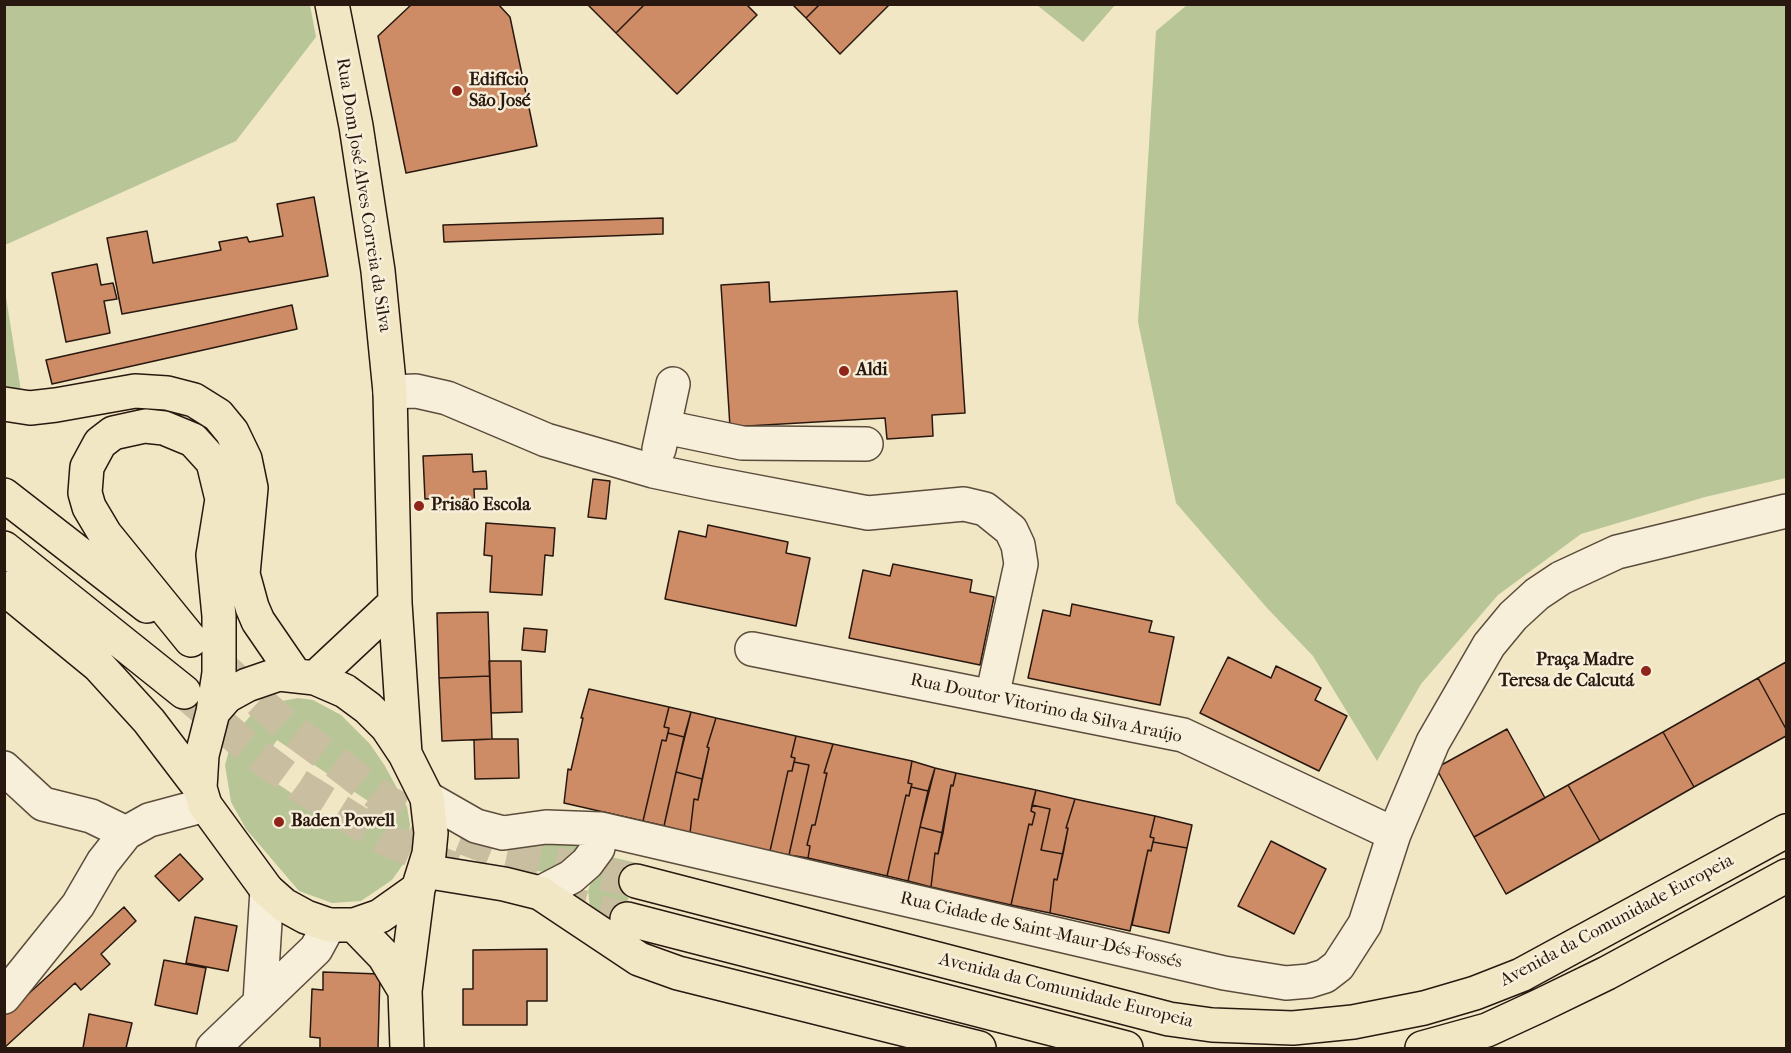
<!DOCTYPE html>
<html>
<head>
<meta charset="utf-8">
<style>
	body { margin:0 }
	#map { position:relative; width:1791px; height:1053px; overflow:hidden; background:#f2e7c5; font-family:"IM FELL French Canon",serif }
	canvas { display:block }
	.frame { position:absolute; inset:0; border:6px solid #29180f; pointer-events:none }
</style>
</head>
<body>
<div id="map">
<canvas width="1791" height="1053"></canvas>
<div class="frame"></div>
</div>
<script>
const ctx = document.querySelector('canvas').getContext('2d');
ctx.lineJoin = 'round';
function paint(path, color) { ctx.fillStyle = color; ctx.fill(path, 'evenodd'); }
const poly = rows => new Path2D(rows.map(r => 'M' + r).join(''));
function trace(path, color, width, dash) { ctx.strokeStyle = color; ctx.lineWidth = width; ctx.lineCap = dash ? 'butt' : 'round'; ctx.setLineDash(dash || []); ctx.stroke(path); }
function write(font, color, halo, rows, align = 'center') {
  ctx.font = font + ' "IM FELL French Canon",serif'; ctx.lineWidth = 5; ctx.setLineDash([]); ctx.textBaseline = 'middle'; ctx.strokeStyle = halo; ctx.fillStyle = color; for (const [text, x, y, turn = 0] of rows) {
    ctx.save(); ctx.translate(x, y); ctx.rotate((+turn || 0) * Math.PI / 180); ctx.textAlign = isNaN(turn) ? turn : align; if (halo) ctx.strokeText(text, 0, 0); ctx.fillText(text, 0, 0); ctx.restore();
  }
}
paint(poly([
	[4,5,310,5,316,37,236,141,5,245],
	[1037,5,1115,5,1083,42],
	[1187,5,1786,5,1786,478,1705,497,1581,534,1498,595,1421,684,1377,761,1313,656,1267,608,1176,503,1138,322,1156,31],
	[5,291,21,391,5,387],
	[298,698,313,700,341,715,370,744,385,766,407,807,410,825,404,863,392,880,361,901,332,903,299,891,246,829,231,802,225,765,233,736,252,714,260,709,271,703],
	[277,740,371,803,351,833,257,770],
	[545,840,576,843,578,856,547,872,537,871,521,864,521,847],
	[611,857,637,863,621,927,590,907,588,891,592,879]
]), '#b8c697');
const building = poly([
	[412,4,498,4,510,17,537,146,406,173,378,36,412,4],
	[587,4,645,4,616,33,587,4],
	[645,4,746,4,757,15,677,94,616,33,645,4],
	[792,4,820,4,806,18,792,4],
	[820,4,890,4,840,54,806,18,820,4],
	[314,197,328,276,122,314,107,238,147,231,153,263,221,250,219,242,247,237,249,242,283,236,277,204,314,197],
	[663,218,663,234,444,242,443,225,663,218],
	[97,264,101,285,113,283,117,299,104,301,110,333,66,342,52,273,97,264],
	[769,282,770,302,957,291,965,413,932,415,933,436,887,439,885,418,730,427,721,285,769,282],
	[292,305,297,329,52,384,46,360,292,305],
	[472,454,473,472,486,471,487,489,474,489,475,510,440,511,439,498,425,499,423,456,472,454],
	[593,479,610,481,606,519,588,517,593,479],
	[486,523,555,528,553,556,545,555,542,595,490,592,492,556,484,555,486,523],
	[708,525,788,542,786,553,810,558,796,626,665,599,679,531,706,537,708,525],
	[893,564,972,580,970,592,994,597,980,665,849,638,863,570,890,576,893,564],
	[1072,604,1152,621,1149,632,1174,637,1160,705,1028,678,1043,610,1070,616,1072,604],
	[488,612,490,676,439,678,437,613,488,612],
	[524,628,547,630,545,652,522,650,524,628],
	[1228,657,1271,678,1276,666,1321,688,1315,700,1347,716,1319,771,1200,713,1228,657],
	[489,661,521,661,522,712,491,713,489,661],
	[1786,662,1786,729,1758,678,1786,662],
	[490,676,492,739,442,741,439,678,490,676],
	[1758,678,1786,729,1786,736,1694,787,1663,732,1758,678],
	[589,689,669,707,664,727,669,728,666,741,662,740,643,821,564,803,568,769,571,770,583,718,581,718,589,689],
	[669,707,691,712,684,737,668,733,669,728,664,727,669,707],
	[691,712,716,718,707,747,709,748,702,779,676,772,691,712],
	[716,718,796,736,791,757,795,758,792,771,788,771,770,851,690,833,694,799,698,800,709,748,707,747,716,718],
	[1507,729,1545,798,1474,837,1436,768,1507,729],
	[1663,732,1694,787,1600,841,1568,785,1663,732],
	[668,733,684,737,664,826,643,821,662,740,666,741,668,733],
	[796,736,833,744,824,773,827,773,815,825,812,825,807,845,810,846,808,858,789,855,809,765,794,762,795,758,791,757,796,736],
	[492,739,518,739,519,778,475,779,474,740,492,739],
	[833,744,912,761,908,783,912,784,911,787,909,796,906,795,887,876,808,858,810,846,807,845,812,825,815,825,827,773,824,773,833,744],
	[912,761,935,768,928,791,911,787,912,784,908,783,912,761],
	[794,762,809,765,789,855,770,851,788,771,792,771,794,762],
	[935,768,956,773,953,786,951,785,943,833,920,827,935,768],
	[676,772,702,779,698,800,694,799,690,833,664,826,676,772],
	[956,773,1036,790,1031,811,1035,813,1032,825,1029,824,1011,905,931,887,935,853,938,854,951,785,953,786,956,773],
	[1568,785,1600,841,1506,894,1474,837,1568,785],
	[911,787,928,791,908,881,887,876,906,795,909,796,911,787],
	[1036,790,1075,799,1066,828,1068,828,1063,854,1041,850,1050,809,1032,805,1036,790],
	[1075,799,1155,816,1150,837,1154,838,1151,851,1148,850,1130,931,1050,913,1054,879,1057,880,1068,828,1066,828,1075,799],
	[1032,805,1050,809,1041,850,1063,854,1057,880,1054,879,1050,913,1011,905,1029,824,1032,825,1035,813,1031,811,1032,805],
	[1155,816,1192,825,1187,848,1153,842,1154,838,1150,837,1155,816],
	[920,827,943,833,938,854,935,853,931,887,908,881,920,827],
	[1271,841,1326,869,1294,934,1238,906,1271,841],
	[1153,842,1187,848,1169,933,1132,925,1148,850,1151,851,1153,842],
	[180,854,203,879,179,901,155,876,180,854],
	[124,907,136,921,101,954,110,964,81,990,75,983,4,1048,4,1016,124,907],
	[195,917,237,926,228,971,186,963,195,917],
	[547,949,547,1001,527,1001,527,1025,463,1025,463,989,473,989,473,950,547,949],
	[164,960,206,968,197,1014,155,1005,164,960],
	[323,972,380,974,378,1048,320,1048,320,1038,310,1037,312,989,323,990,323,972],
	[89,1014,132,1023,126,1048,83,1048,89,1014]
]);
paint(building, '#cd8c66');
trace(building, '#29180f', 1.5);
trace(poly([
	[223,668,284,724,337,763,386,801,435,827,494,850,636,881],
	[184,692,245,745,298,785,383,838,454,869],
	[552,898,627,919]
]), '#cabea1', 33, [33, 16]);
const minor = poly([
	[390,392,416,391,447,398,546,440,653,471,710,483,868,513,964,504,985,509,1011,530,1018,545,1021,564,992,697],
	[665,427,742,443,866,444],
	[659,449,673,384],
	[752,649,1183,735,1394,834],
	[4,768,43,804,91,816,126,833],
	[427,798,476,826,503,833,546,827,601,829,1224,973,1286,983,1309,981,1325,976,1338,966,1365,924,1394,834,1433,742,1489,645,1513,616,1537,594,1561,578,1617,552,1786,511],
	[540,893,571,877,587,863,598,848,601,829],
	[4,997,78,905,103,862,126,833,149,820,205,805],
	[260,1002,267,890],
	[213,1048,316,949,329,925]
]);
const major = poly([
	[332,4,356,126,378,271,390,392,395,603,405,754],
	[4,404,30,408,56,405,135,391,167,393,194,400,218,415,232,432,245,459,251,488,243,574,252,607,258,621,295,675],
	[4,495,147,606],
	[4,548,184,692],
	[4,588,98,665,149,721,200,788],
	[191,640,105,534,89,507,85,493,87,467,100,443,113,433,145,426,164,428,193,440,213,462,222,499,213,555,219,616,219,673,213,712],
	[279,674,315,678,345,691,368,708,387,727,405,754,427,798,431,833,429,854,418,889,380,916,354,925,329,925,306,917,284,905,267,890,205,805,200,788,202,755,213,712,227,696,247,685,279,674],
	[315,678,395,603],
	[424,871,504,884,540,893,639,959,678,973,979,1048],
	[636,881,1169,1019,1212,1025,1293,1028,1353,1022,1424,1008,1475,993,1521,975,1786,831],
	[627,919,1126,1048],
	[354,925,384,956,405,991],
	[407,1048,405,991,418,889],
	[1422,1048,1487,1030,1539,1006,1607,973,1786,876]
]);
trace(minor, '#5b4c3c', 36);
trace(major, '#29180f', 36);
trace(minor, '#f7efd9', 33);
trace(major, '#f2e7c5', 33);
for (const [x, y, r, color] of [
	[457,91,6,"#8f2418"],
	[844,371,6,"#8f2418"],
	[419,506,6,"#8f2418"],
	[1646,671,6,"#8f2418"],
	[279,822,6,"#8f2418"]
]) { const dot = new Path2D(); dot.arc(x, y, r, 0, 2 * Math.PI); ctx.fillStyle = color; ctx.fill(dot); trace(dot, '#f7efd9', 2); }
write('bold 18px', '#29180f', '#f7efd9', [
	["Edifício",469,81],
	["São José",469,102],
	["Aldi",856,371],
	["Prisão Escola",431,506],
	["Praça Madre",1634,661,"right"],
	["Teresa de Calcutá",1634,682,"right"],
	["Baden Powell",291,822]
], 'left');
write('18px', '#29180f', '#f7efd9', [
	["Rua Dom José Alves Correia da Silva",363,195,81],
	["Rua Doutor Vitorino da Silva Araújo",1046,709,12],
	["Avenida da Comunidade Europeia",1617,921,-28],
	["Rua Cidade de Saint-Maur-Dés-Fossés",1041,931,13],
	["Avenida da Comunidade Europeia",1066,991,14]
]);
</script>
</body>
</html>
